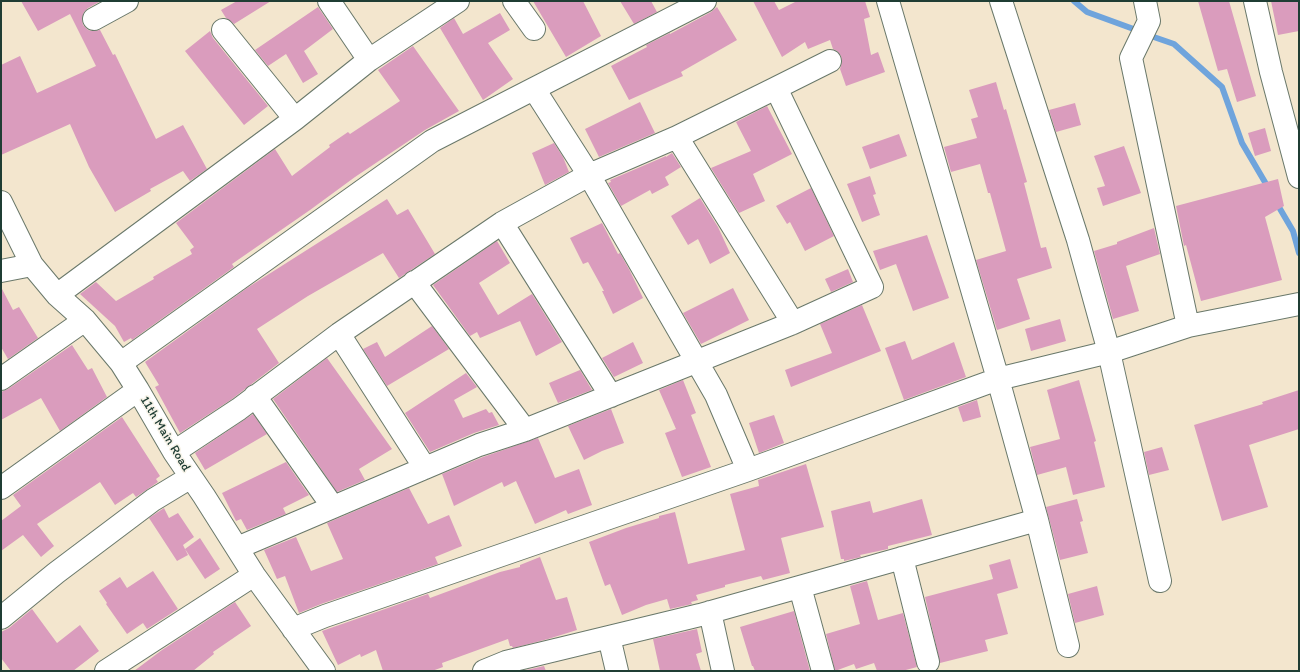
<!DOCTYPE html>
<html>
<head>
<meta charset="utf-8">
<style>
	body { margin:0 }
	#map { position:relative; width:1300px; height:672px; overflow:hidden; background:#f3e6ce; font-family:Itim,sans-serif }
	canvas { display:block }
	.frame { position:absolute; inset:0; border:2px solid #1f3d34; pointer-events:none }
</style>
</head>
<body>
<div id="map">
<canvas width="1300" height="672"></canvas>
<div class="frame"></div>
</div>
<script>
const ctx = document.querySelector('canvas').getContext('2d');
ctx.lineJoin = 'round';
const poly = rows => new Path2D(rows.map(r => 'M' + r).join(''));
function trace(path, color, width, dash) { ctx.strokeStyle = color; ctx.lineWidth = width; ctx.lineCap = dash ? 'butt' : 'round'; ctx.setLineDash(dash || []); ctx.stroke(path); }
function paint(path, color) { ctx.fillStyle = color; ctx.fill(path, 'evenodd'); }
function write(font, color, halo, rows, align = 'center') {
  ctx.font = font + ' Itim,sans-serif'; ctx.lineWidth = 3; ctx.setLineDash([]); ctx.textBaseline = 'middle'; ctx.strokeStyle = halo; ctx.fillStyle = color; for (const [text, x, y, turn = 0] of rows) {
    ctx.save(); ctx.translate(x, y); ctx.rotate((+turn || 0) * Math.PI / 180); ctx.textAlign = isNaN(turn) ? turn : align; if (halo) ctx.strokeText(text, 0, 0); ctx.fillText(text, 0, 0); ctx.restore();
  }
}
trace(poly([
	[1074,1,1087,12,1139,31],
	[1148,35,1174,44,1222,87,1242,143,1269,189],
	[1276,202,1293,231,1299,253]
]), '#6fa4dc', 6);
paint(poly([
	[21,1,101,1,88,8,84,12,82,18,83,25,88,30,93,31,100,30,113,55,115,54,156,139,183,125,207,169,190,181,183,171,150,189,151,191,115,212,89,167,70,124,1,155,1,65,20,56,37,93,96,66,70,14,38,31],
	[237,1,271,1,234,24,226,18,221,10],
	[533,1,583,1,601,36,566,57],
	[620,1,651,1,657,12,634,24],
	[753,1,774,1,779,10,797,1,865,1,870,17,864,19,871,55,878,52,885,72,846,86,840,69,842,62,841,56,837,51,833,49,830,40,808,49,805,42,782,57],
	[1198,1,1229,1,1256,96,1237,102,1227,69,1218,71],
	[1271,1,1299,1,1299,31,1278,35],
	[318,7,333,29,304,51,318,74,303,83,286,54,268,66,255,50],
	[717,7,737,40,681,72,683,76,629,100,611,66,647,47,646,45,670,33,670,34,711,12],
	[500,13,510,30,488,43,513,79,483,100,440,28,454,18,463,34],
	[210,31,213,38,268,106,244,125,185,51],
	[413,46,459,111,425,130,355,177,310,210,232,264,234,267,132,340,131,338,124,342,115,326,80,294,96,282,116,301,154,279,153,277,192,254,190,250,194,247,176,223,275,149,292,176,330,147,329,145,348,132,350,134,400,101,378,70],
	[996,82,1004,110,1006,109,1027,182,1024,183,1041,248,1046,247,1052,268,1017,279,1030,319,997,330,976,260,1006,251,990,193,988,193,980,164,951,172,944,147,977,138,971,119,978,117,969,90],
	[640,102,655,133,599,157,585,129],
	[1075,103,1081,125,1056,132,1049,110],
	[767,106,792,154,753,174,765,201,739,213,711,168,751,151,736,122],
	[1265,128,1271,151,1255,156,1248,133],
	[899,134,907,156,870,169,862,147],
	[554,143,563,157,569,172,545,185,532,153],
	[1124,146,1141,193,1103,206,1097,188,1105,186,1094,156],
	[672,153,681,167,665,177,669,185,652,194,650,190,621,206,608,183,611,182,610,180,666,156,666,157],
	[870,176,876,194,873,195,880,215,862,222,847,184],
	[1278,179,1284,206,1265,217,1282,280,1201,301,1186,245,1184,246,1176,206],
	[811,188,834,236,805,251,790,222,787,224,776,206],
	[700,198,718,227,730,253,710,264,698,239,688,245,671,216],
	[387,199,397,215,408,209,435,254,399,278,383,253,308,296,257,329,279,363,232,399,180,433,155,387,159,385,145,362,247,288],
	[602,223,618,254,620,253,630,271,643,298,613,314,602,291,604,291,588,262,583,264,570,238],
	[1154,228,1160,254,1126,266,1139,311,1113,319,1094,251,1117,244,1117,242],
	[927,235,949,298,913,311,896,264,880,270,873,251],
	[497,241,510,263,479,283,498,315,532,294,562,342,536,356,520,321,480,338,477,332,470,336,433,285],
	[848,269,853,282,831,292,825,279],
	[1,287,13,310,19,307,38,338,8,359,1,347],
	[733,288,749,320,701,344,683,313],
	[862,305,881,351,791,387,785,370,832,353,820,324],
	[1060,319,1066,341,1031,351,1025,329],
	[432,326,449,349,387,386,363,349,377,342,385,357],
	[905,341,912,360,954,342,966,377,904,400,885,348],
	[633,342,643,363,614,377,602,358],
	[72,345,88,370,92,368,107,397,60,431,41,398,1,420,1,392,8,389],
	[327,358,392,449,359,469,365,480,337,492,273,399],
	[580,370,592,390,558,403,549,383],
	[466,373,477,387,454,400,463,418,486,409,489,413,492,412,499,425,474,433,430,452,405,413],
	[683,380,696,413,691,415,711,467,682,477,665,433,676,429,659,390],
	[1079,380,1096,441,1094,442,1105,487,1073,495,1066,467,1037,475,1030,447,1060,439,1047,390],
	[1299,390,1299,429,1249,445,1268,507,1222,521,1194,425,1263,404,1262,402],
	[977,400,981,417,963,422,958,407],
	[611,409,624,443,602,451,584,460,568,426],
	[253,414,267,434,205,470,195,453],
	[774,415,784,443,759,453,749,423],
	[122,417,160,476,156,479,158,482,136,497,133,493,115,505,100,482,37,524,54,546,41,557,23,535,1,551,1,521,21,506,13,495],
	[538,438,555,478,579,469,592,505,568,514,566,510,535,524,516,481,504,487,502,482,454,506,442,474,483,457],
	[1162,447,1169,470,1149,475,1144,452],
	[286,462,309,495,283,508,286,514,247,530,241,519,236,521,222,493],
	[806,464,824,527,781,538,790,573,763,580,761,576,725,585,725,587,696,595,698,600,691,602,692,604,670,609,667,599,646,605,622,615,610,584,605,586,589,542,626,528,659,518,659,516,675,512,688,564,745,550,730,494,759,486,758,480],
	[409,488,428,524,449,515,462,546,435,557,438,564,321,604,299,613,285,576,277,579,264,550,296,537,311,571,343,559,327,523],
	[922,499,932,535,888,546,888,549,860,555,861,557,844,561,844,559,841,559,831,511,870,501,873,513],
	[1077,499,1083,521,1080,522,1088,553,1060,560,1046,507],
	[164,508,169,518,178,513,194,537,183,545,185,549,200,538,220,569,205,579,185,549,188,555,177,561,149,518],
	[540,557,556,600,567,597,577,630,548,639,513,648,512,646,510,646,508,639,442,663,443,667,432,671,383,671,376,650,361,657,360,654,338,665,322,631,428,594,430,598,500,572,520,567,520,565],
	[1010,559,1018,588,997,594,1008,634,985,640,988,651,940,663,925,597,993,579,989,565],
	[153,571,178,609,147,629,143,623,127,634,106,604,107,603,99,591,120,577,127,588],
	[867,581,878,620,903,613,917,667,902,671,877,671,874,663,856,669,854,664,835,671,826,634,860,624,850,586],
	[1097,586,1104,615,1075,623,1068,594],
	[235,602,251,626,213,652,214,654,193,671,134,671,162,650],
	[32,609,57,643,80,625,99,651,73,671,11,671,1,658,1,632,9,628],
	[794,611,810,671,755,671,753,666,752,666,740,627],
	[697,629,702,652,696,654,701,671,660,671,653,639],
	[544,666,546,671,522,671]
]), '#da9cbd');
const minor = poly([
	[329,1,369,60],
	[514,1,534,29],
	[1001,1,1078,240,1109,352,1188,326,1299,304],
	[1145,1,1149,21,1131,58,1188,326],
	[1255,1,1271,72,1299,177],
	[94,19,127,1],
	[223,30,295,119],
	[776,88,830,61],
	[534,89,589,175,716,395,748,470],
	[677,137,793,323],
	[1,202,32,265,57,295,85,320,121,363,138,390,174,452,204,496,254,575,324,671],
	[502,223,611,396],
	[1,271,32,265],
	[414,282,525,430],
	[57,295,295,119,369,60,458,1],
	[339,334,425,468],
	[121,363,432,141,705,1],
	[1,379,85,320],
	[255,396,333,507],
	[174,452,239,409,339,334,502,223,589,175,677,137,776,88,872,287,793,323,525,430,479,445,237,548],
	[1,488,138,390],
	[902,558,928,662],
	[800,587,823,671],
	[710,612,723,671],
	[1,618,56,573,153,500,191,477],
	[293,629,325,616,748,470,998,379,888,1],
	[609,637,617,671],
	[1068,646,1037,520,998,379,1109,352,1160,581],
	[106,671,254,575],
	[484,671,506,662,700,615,1037,520]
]);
trace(minor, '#69786a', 24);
trace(minor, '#fff', 22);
write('13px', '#1f3d34', '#f7f3e8', [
	["11th Main Road",165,434,59]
]);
</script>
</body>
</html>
